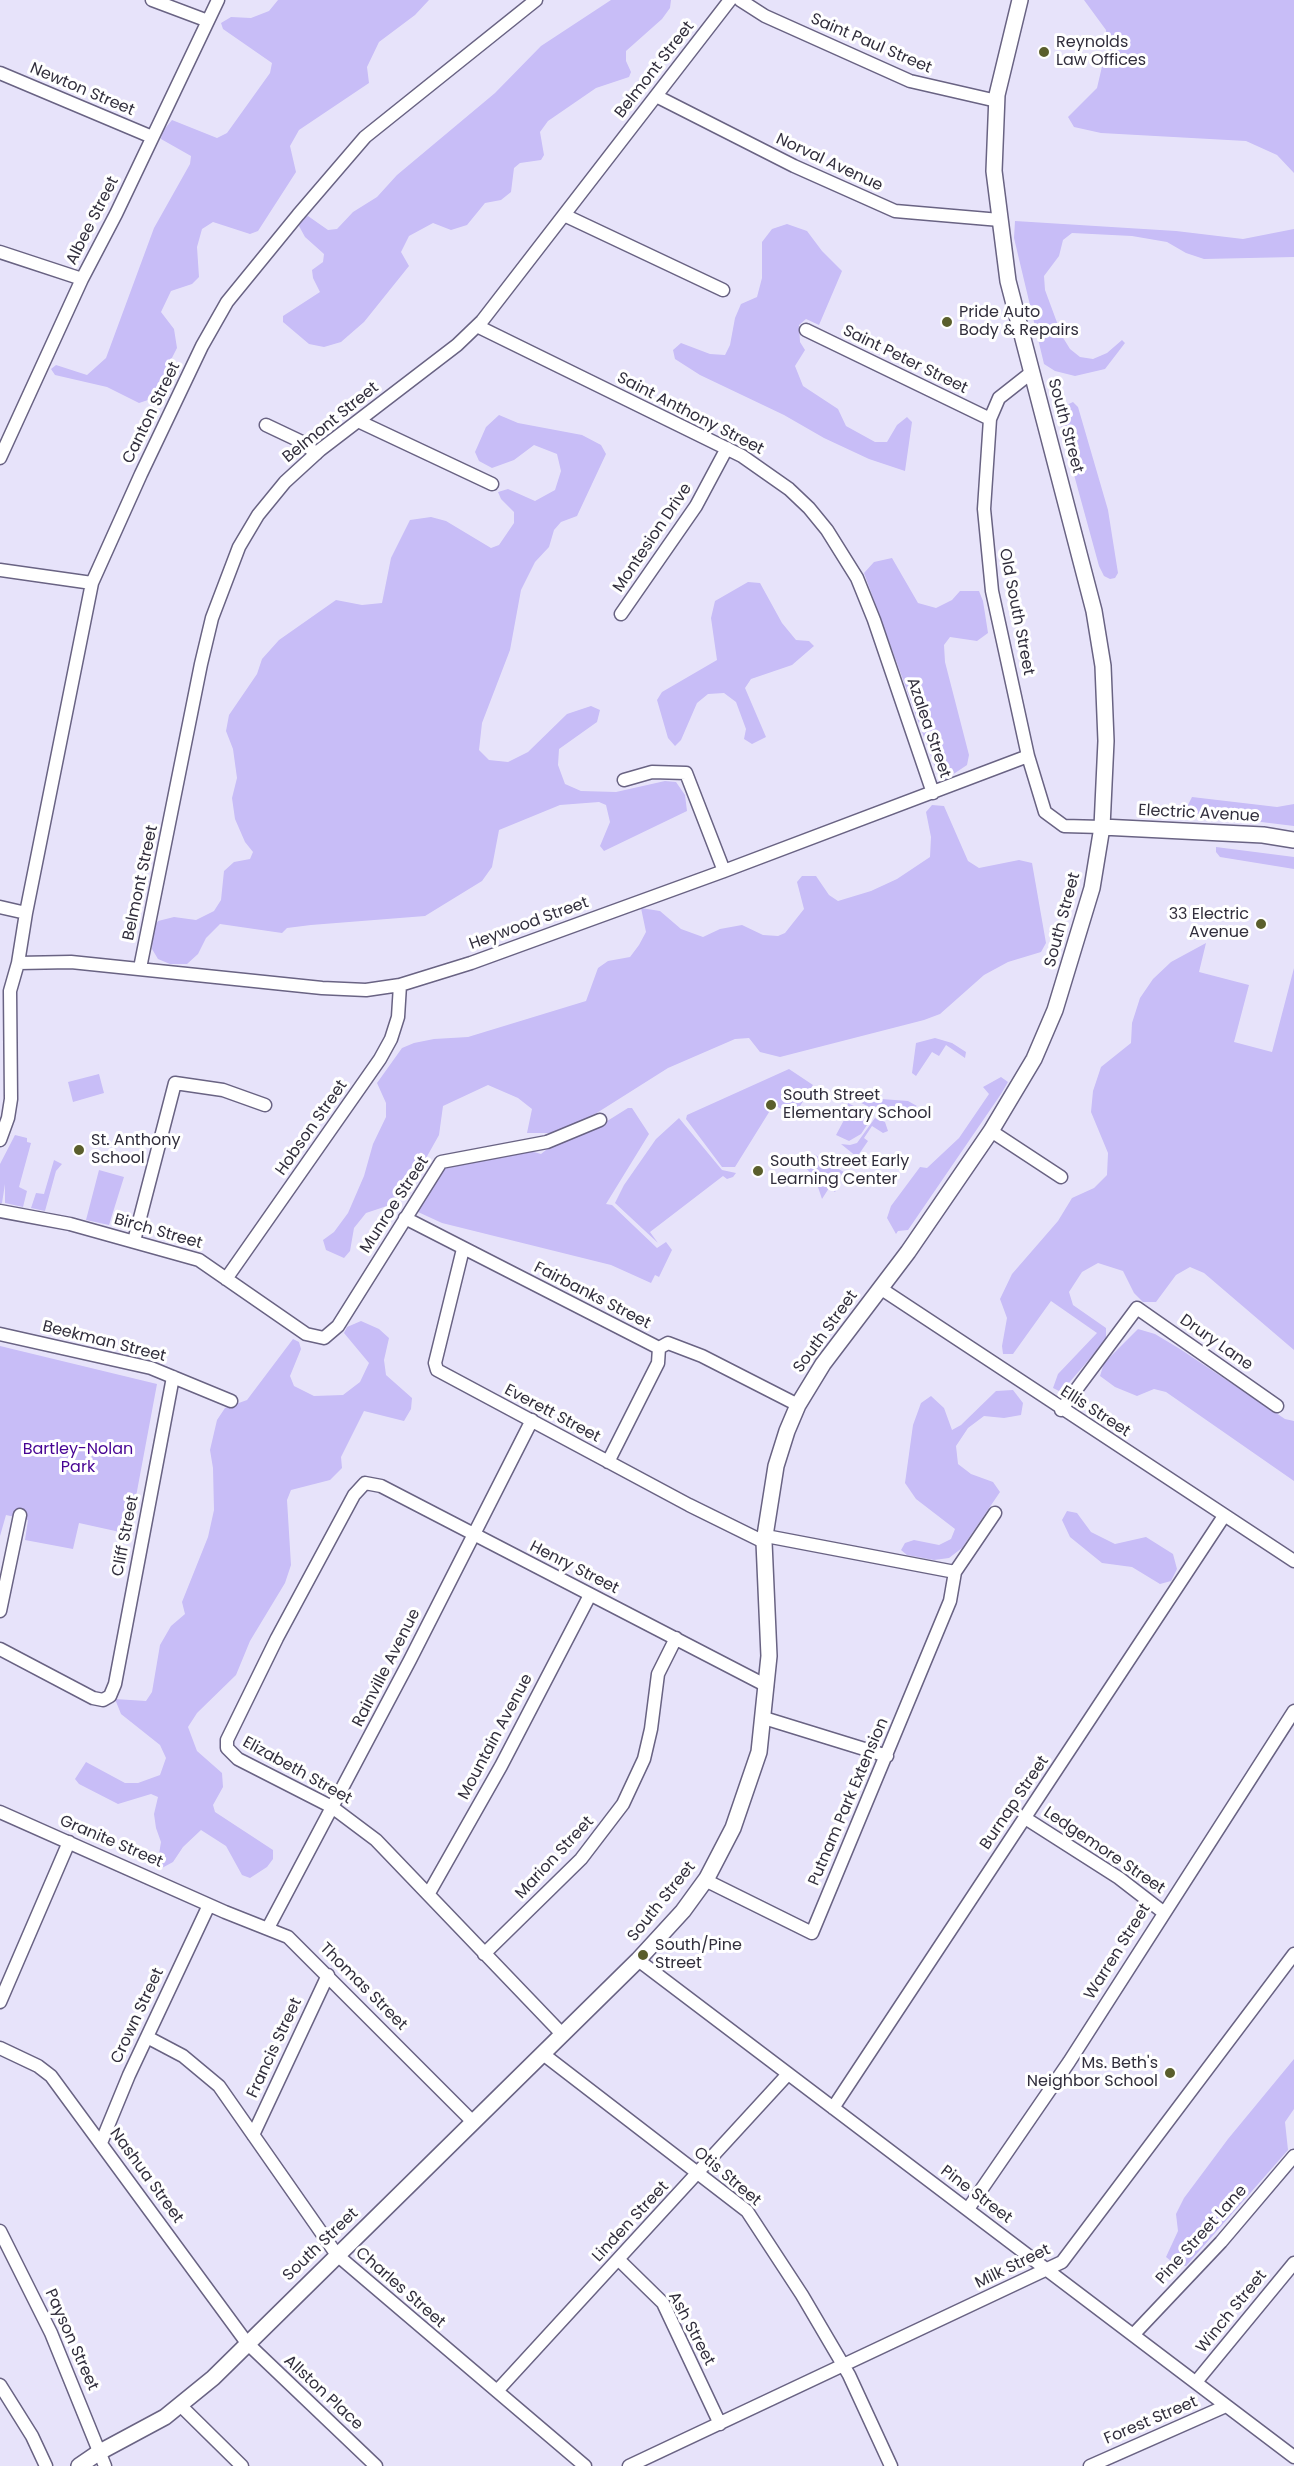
<!DOCTYPE html>
<html>
<head>
<meta charset="utf-8">
<style>
	body { margin:0 }
	canvas { display:block; background:#e7e3fa }
</style>
</head>
<body>
<canvas width="1294" height="2466"></canvas>
<script>
const ctx = document.querySelector('canvas').getContext('2d');
ctx.lineJoin = 'round';
function paint(path, color) { ctx.fillStyle = color; ctx.fill(path, 'evenodd'); }
const poly = rows => new Path2D(rows.map(r => 'M' + r).join(''));
function trace(path, color, width, dash) { ctx.strokeStyle = color; ctx.lineWidth = width; ctx.lineCap = dash ? 'butt' : 'round'; ctx.setLineDash(dash || []); ctx.stroke(path); }
function write(font, color, halo, rows, align = 'center') {
  ctx.font = font + ' Poppins,sans-serif'; ctx.lineWidth = 6; ctx.setLineDash([]); ctx.textBaseline = 'middle'; ctx.strokeStyle = halo; ctx.fillStyle = color; for (const [text, x, y, turn = 0] of rows) {
    ctx.save(); ctx.translate(x, y); ctx.rotate((+turn || 0) * Math.PI / 180); ctx.textAlign = isNaN(turn) ? turn : align; if (halo) ctx.strokeText(text, 0, 0); ctx.fillText(text, 0, 0); ctx.restore();
  }
}
paint(poly([
	[278,0,429,0,415,15,379,42,367,67,369,83,299,130,290,146,296,172,258,231,250,234,213,222,202,229,197,247,199,277,192,284,171,291,161,312,174,329,177,348,151,399,139,403,107,387,55,375,51,369,56,365,87,375,106,358,154,228,190,164,191,156,161,139,162,132,172,120,217,138,227,133,270,73,272,63,223,29,221,23,231,17,251,18,269,11],
	[611,0,671,0,670,8,662,19,626,51,626,61,631,72,629,77,596,88,548,121,540,132,544,155,541,160,520,163,514,168,511,192,501,200,485,203,467,225,451,230,433,223,409,236,401,252,409,266,364,322,341,342,324,347,309,344,283,322,283,316,320,292,313,278,312,270,323,262,324,254,305,237,299,226,302,219,308,216,328,230,337,229,353,212,377,197,397,175,495,93,541,46],
	[1084,0,1294,0,1294,173,1277,155,1246,141,1101,133,1074,127,1068,117,1097,88,1107,45,1106,30],
	[1015,221,1176,231,1243,239,1294,229,1294,257,1204,259,1186,253,1167,242,1132,236,1072,233,1063,240,1059,256,1044,276,1045,290,1062,336,1070,349,1080,357,1093,359,1107,353,1122,340,1125,343,1105,369,1075,376,1055,371,1044,364,1014,238],
	[787,224,807,231,822,251,842,271,819,325,806,319,799,325,800,342,805,350,795,366,803,386,838,409,846,426,875,442,887,442,897,425,907,417,912,422,905,471,869,459,824,438,784,415,700,375,675,359,673,350,681,343,710,354,725,355,730,345,735,318,741,304,757,297,762,278,762,242,772,229],
	[1073,402,1078,407,1108,510,1118,573,1115,578,1110,579,1104,576,1099,566,1059,420,1058,409],
	[499,415,518,423,582,435,601,445,606,454,577,516,561,522,554,530,549,547,535,562,521,590,510,650,482,723,479,750,489,760,508,762,528,752,567,714,591,706,600,710,597,722,559,749,558,765,565,784,581,791,616,792,665,781,676,782,685,795,687,811,604,851,600,846,610,822,606,805,599,802,560,805,499,830,492,867,482,881,425,916,311,925,287,928,282,933,220,924,206,938,198,954,187,964,170,964,158,959,152,949,153,928,158,921,174,917,196,920,214,911,221,900,224,871,234,862,250,859,253,852,245,842,235,819,232,798,237,778,233,749,226,731,229,715,257,674,262,659,279,640,336,600,362,605,382,603,391,558,410,520,431,517,446,521,491,548,499,545,514,523,514,512,501,499,498,492,508,489,535,501,555,490,561,471,557,454,534,445,514,460,492,468,479,461,475,452,486,427],
	[892,558,918,603,936,608,952,600,960,591,979,591,983,601,988,633,977,641,950,637,944,645,945,662,969,755,967,765,946,779,939,776,936,770,864,573,874,562],
	[748,582,760,583,782,623,796,640,809,641,814,646,792,665,751,679,745,688,766,737,752,744,744,739,746,729,736,702,724,693,708,694,697,703,681,740,675,746,668,738,657,700,662,692,717,660,711,618,715,601],
	[1192,797,1277,807,1294,804,1294,826,1188,813,1188,805],
	[932,805,944,806,968,861,979,868,1019,860,1032,863,1046,943,1041,952,1008,962,984,975,940,1014,924,1020,780,1057,760,1052,749,1038,735,1039,668,1068,573,1128,552,1133,527,1133,532,1109,518,1098,488,1085,443,1106,439,1135,402,1201,366,1213,354,1228,350,1251,344,1258,326,1250,323,1240,334,1232,348,1213,364,1176,373,1144,386,1117,386,1103,377,1083,402,1048,414,1043,434,1039,468,1037,586,1001,598,968,608,961,630,957,639,945,646,932,641,908,660,911,681,929,703,937,720,929,742,925,763,935,778,936,785,933,804,909,797,882,802,876,816,876,829,895,838,901,871,891,897,879,930,857,931,837,926,812],
	[1216,847,1294,857,1294,869,1220,857,1216,852],
	[1206,943,1199,972,1249,985,1234,1042,1272,1052,1294,968,1294,1350,1204,1273,1190,1267,1176,1275,1156,1302,1143,1302,1134,1293,1123,1271,1098,1263,1082,1272,1069,1292,1073,1305,1106,1328,1106,1340,1061,1392,1053,1388,1058,1374,1097,1333,1051,1301,1013,1354,1003,1354,1002,1346,1007,1318,1000,1299,1012,1274,1058,1221,1072,1198,1094,1188,1107,1175,1108,1153,1091,1112,1093,1091,1101,1067,1131,1043,1132,1023,1140,998,1153,979,1171,962],
	[935,1038,952,1043,966,1052,965,1058,946,1045,939,1056,932,1052,916,1076,912,1073,916,1043],
	[789,1069,813,1085,794,1116,776,1106,771,1109,735,1167,722,1167,686,1119,687,1115],
	[99,1074,104,1093,73,1102,68,1082],
	[1001,1077,1008,1082,1001,1094,908,1230,898,1231,896,1234,887,1218,891,1206,920,1167,927,1168,959,1138,989,1094,983,1087],
	[855,1097,908,1101,917,1106,892,1118,855,1100],
	[848,1103,873,1116,861,1134,849,1141,836,1135,844,1120],
	[628,1108,632,1108,649,1134,606,1204,612,1205,657,1248,666,1242,672,1250,659,1277,655,1275,651,1283,611,1265,442,1223,418,1212,442,1169,527,1150,541,1154,551,1146,596,1128],
	[679,1118,722,1170,736,1173,733,1177,727,1179,723,1176,650,1232,658,1243,615,1203,624,1185,656,1139],
	[875,1118,885,1122,888,1131,883,1133,872,1126,864,1138,868,1141,857,1157,841,1144,850,1145,857,1143],
	[15,1135,27,1138,27,1142,31,1143,19,1187,27,1191,23,1207,5,1203,5,1184,2,1203,0,1203,0,1164],
	[814,1154,847,1174,835,1192,829,1188,822,1199,815,1178,805,1167],
	[54,1160,62,1164,56,1171,45,1211,31,1208,36,1193,44,1194],
	[99,1170,124,1177,109,1225,86,1220],
	[361,1321,379,1329,389,1338,384,1360,386,1375,412,1398,411,1409,404,1421,364,1411,341,1457,342,1468,330,1480,291,1490,287,1500,291,1565,285,1583,250,1641,236,1675,197,1713,188,1727,197,1751,222,1773,223,1787,213,1805,215,1812,273,1850,273,1859,267,1867,250,1878,242,1875,226,1846,201,1830,183,1847,173,1862,162,1868,157,1866,161,1842,156,1828,154,1814,158,1797,151,1794,118,1804,79,1784,75,1779,86,1762,125,1783,138,1783,160,1775,166,1758,160,1745,121,1714,115,1699,146,1701,152,1692,160,1645,171,1626,185,1614,182,1602,208,1537,214,1510,213,1468,210,1450,217,1420,225,1408,247,1400,293,1339,299,1342,301,1349,290,1376,294,1386,314,1396,343,1395,360,1382,369,1363,344,1333,347,1327],
	[1138,1329,1155,1334,1180,1349,1285,1419,1294,1421,1294,1481,1166,1392,1154,1389,1137,1396,1115,1387,1100,1376,1104,1363],
	[0,1346,157,1384,129,1534,79,1523,73,1549,25,1540,28,1520,6,1515,0,1536],
	[1013,1390,1023,1403,1021,1415,1004,1418,984,1416,968,1428,956,1446,958,1464,971,1474,993,1482,1000,1492,962,1548,949,1558,934,1560,907,1555,901,1550,905,1543,914,1540,939,1545,951,1539,955,1529,916,1499,905,1483,913,1425,921,1403,931,1396,944,1408,952,1430,961,1425,996,1391],
	[1067,1511,1077,1513,1091,1532,1115,1544,1146,1537,1173,1554,1177,1569,1171,1581,1160,1584,1132,1567,1102,1563,1070,1537,1062,1520],
	[1294,2059,1294,2109,1285,2122,1288,2150,1186,2266,1176,2265,1166,2257,1178,2231,1176,2214,1184,2198,1228,2139]
]), '#c8bdf7');
const minor = poly([
	[152,0,208,21],
	[740,0,765,16,910,81,997,101],
	[0,73,152,137],
	[656,96,794,166,895,211,1000,220],
	[564,215,723,290],
	[0,252,82,279],
	[477,326,742,456,789,489,809,508,827,530,857,578,874,620,933,793],
	[806,330,990,419],
	[1032,372,999,398,990,419,984,509,992,591,1028,756,1045,812,1064,826,1102,827],
	[358,421,492,484],
	[266,425,304,443,316,454],
	[0,458,82,279,116,214,218,0],
	[0,570,92,583],
	[621,614,696,506,727,448],
	[624,780,652,772,686,773,724,871],
	[0,907,26,913],
	[18,963,71,962,322,988,366,990,400,985,471,963,724,871,1028,756],
	[140,968,201,664,212,618,239,547,258,515,285,482,320,450,457,345,482,321,730,0],
	[991,1131,1061,1177],
	[0,1140,8,1118,11,1099,10,991,18,963,26,913,92,583,141,474,202,346,227,302,298,215,365,137,536,0],
	[0,1211,70,1224,199,1260,306,1334,324,1338,338,1326,441,1162,547,1142,600,1120],
	[405,1218,659,1348,668,1343,702,1356,798,1405],
	[134,1241,175,1083,223,1090,265,1105],
	[463,1249,435,1363,437,1370,689,1505,764,1542],
	[226,1279,380,1059,391,1039,398,1017,400,985],
	[880,1288,1294,1561],
	[0,1334,151,1368,231,1401],
	[1061,1410,1137,1308,1277,1406],
	[608,1462,658,1363,659,1348],
	[766,1536,955,1572],
	[0,1611,20,1515],
	[0,1649,93,1698,103,1700,110,1696,115,1684,173,1377],
	[764,1718,887,1756],
	[0,1812,225,1912,288,1937,473,2122],
	[1025,1818,1119,1878,1163,1912],
	[705,1880,812,1933,950,1601,955,1572,995,1513],
	[429,1893,501,1766,590,1595],
	[268,1928,410,1660,532,1420],
	[484,1954,581,1859,623,1804,644,1759,651,1729,658,1674,676,1638],
	[638,1960,1294,2457],
	[0,2002,69,1842],
	[563,2035,376,1840,332,1807,238,1759,227,1748,227,1740,277,1638,354,1495,365,1483,381,1486,767,1686],
	[147,2037,183,2056,219,2086,337,2255,585,2466],
	[0,2048,38,2066,51,2076,247,2343,376,2466],
	[543,2054,747,2211,802,2295,849,2375,891,2466],
	[833,2108,1224,1516],
	[253,2135,328,1975],
	[101,2143,129,2075,209,1905],
	[968,2209,1069,2062,1294,1711],
	[0,2231,51,2333,105,2466],
	[619,2260,663,2303,720,2424],
	[1133,2335,1221,2242,1294,2156],
	[1196,2382,1294,2263],
	[0,2385,32,2436,46,2466],
	[497,2391,788,2074],
	[181,2406,242,2466],
	[629,2466,1062,2262,1294,1954],
	[1090,2466,1226,2406]
]);
const major = poly([
	[1102,827,1263,835,1294,840],
	[79,2466,98,2453,165,2417,213,2378,638,1960,683,1911,707,1878,733,1828,759,1752,769,1656,764,1542,776,1466,787,1431,798,1405,823,1364,908,1252,991,1131,1034,1059,1055,1010,1092,888,1102,827,1106,741,1103,666,1094,611,1008,281,994,171,997,95,1020,0]
]);
trace(minor, '#696383', 15);
trace(major, '#696383', 18);
trace(minor, '#fff', 12);
trace(major, '#fff', 15);
for (const [x, y, r, color] of [
	[1044,52,6,"#5a5e2c"],
	[947,322,6,"#5a5e2c"],
	[1261,924,6,"#5a5e2c"],
	[771,1105,6,"#5a5e2c"],
	[79,1150,6,"#5a5e2c"],
	[758,1171,6,"#5a5e2c"],
	[643,1955,6,"#5a5e2c"],
	[1170,2073,6,"#5a5e2c"]
]) { const dot = new Path2D(); dot.arc(x, y, r, 0, 2 * Math.PI); ctx.fillStyle = color; ctx.fill(dot); trace(dot, '#fff', 2); }
write('16px', '#312e3c', '#fff', [
	["Reynolds",1056,43],
	["Law Offices",1056,61],
	["Pride Auto",959,313],
	["Body & Repairs",959,331],
	["33 Electric",1249,915,"right"],
	["Avenue",1249,933,"right"],
	["South Street",783,1096],
	["Elementary School",783,1114],
	["St. Anthony",91,1141],
	["School",91,1159],
	["South Street Early",770,1162],
	["Learning Center",770,1180],
	["South/Pine",655,1946],
	["Street",655,1964],
	["Ms. Beth's",1158,2064,"right"],
	["Neighbor School",1158,2082,"right"]
], 'left');
write('16px', '#312e3c', '#fff', [
	["Saint Paul Street",871,44,23],
	["Belmont Street",655,70,-52],
	["Newton Street",82,90,23],
	["Norval Avenue",829,163,25],
	["Albee Street",93,221,-63],
	["Saint Peter Street",905,360,26],
	["Canton Street",152,413,-64],
	["Saint Anthony Street",690,414,27],
	["Belmont Street",331,423,-39],
	["South Street",1065,426,75],
	["Montesion Drive",653,538,-56],
	["Old South Street",1016,612,79],
	["Azalea Street",928,728,71],
	["Electric Avenue",1199,814,3],
	["Belmont Street",141,883,-78],
	["South Street",1063,920,-75],
	["Heywood Street",529,924,-20],
	["Hobson Street",312,1128,-55],
	["Munroe Street",395,1205,-57],
	["Birch Street",158,1232,16],
	["Fairbanks Street",592,1296,27],
	["South Street",826,1332,-54],
	["Beekman Street",104,1342,14],
	["Drury Lane",1216,1343,35],
	["Ellis Street",1095,1412,33],
	["Everett Street",552,1414,28],
	["Cliff Street",126,1536,-79],
	["Henry Street",574,1568,27],
	["Rainville Avenue",387,1668,-63],
	["Mountain Avenue",496,1737,-62],
	["Elizabeth Street",297,1771,29],
	["Putnam Park Extension",849,1802,-67],
	["Burnap Street",1015,1803,-56],
	["Granite Street",111,1842,23],
	["Ledgemore Street",1104,1851,34],
	["Marion Street",555,1858,-47],
	["South Street",662,1902,-51],
	["Warren Street",1118,1952,-58],
	["Thomas Street",363,1987,45],
	["Crown Street",138,2016,-65],
	["Francis Street",275,2048,-65],
	["Nashua Street",146,2176,54],
	["Otis Street",727,2177,40],
	["Pine Street",976,2195,37],
	["Linden Street",631,2222,-47],
	["Pine Street Lane",1202,2235,-48],
	["South Street",321,2245,-44],
	["Milk Street",1013,2267,-26],
	["Charles Street",400,2288,41],
	["Winch Street",1232,2312,-51],
	["Ash Street",691,2329,62],
	["Payson Street",71,2340,66],
	["Allston Place",323,2393,43],
	["Forest Street",1151,2421,-23]
]);
write('16px', '#470493', '#fff', [
	["Bartley-Nolan",78,1450],
	["Park",78,1468]
]);
</script>
</body>
</html>
